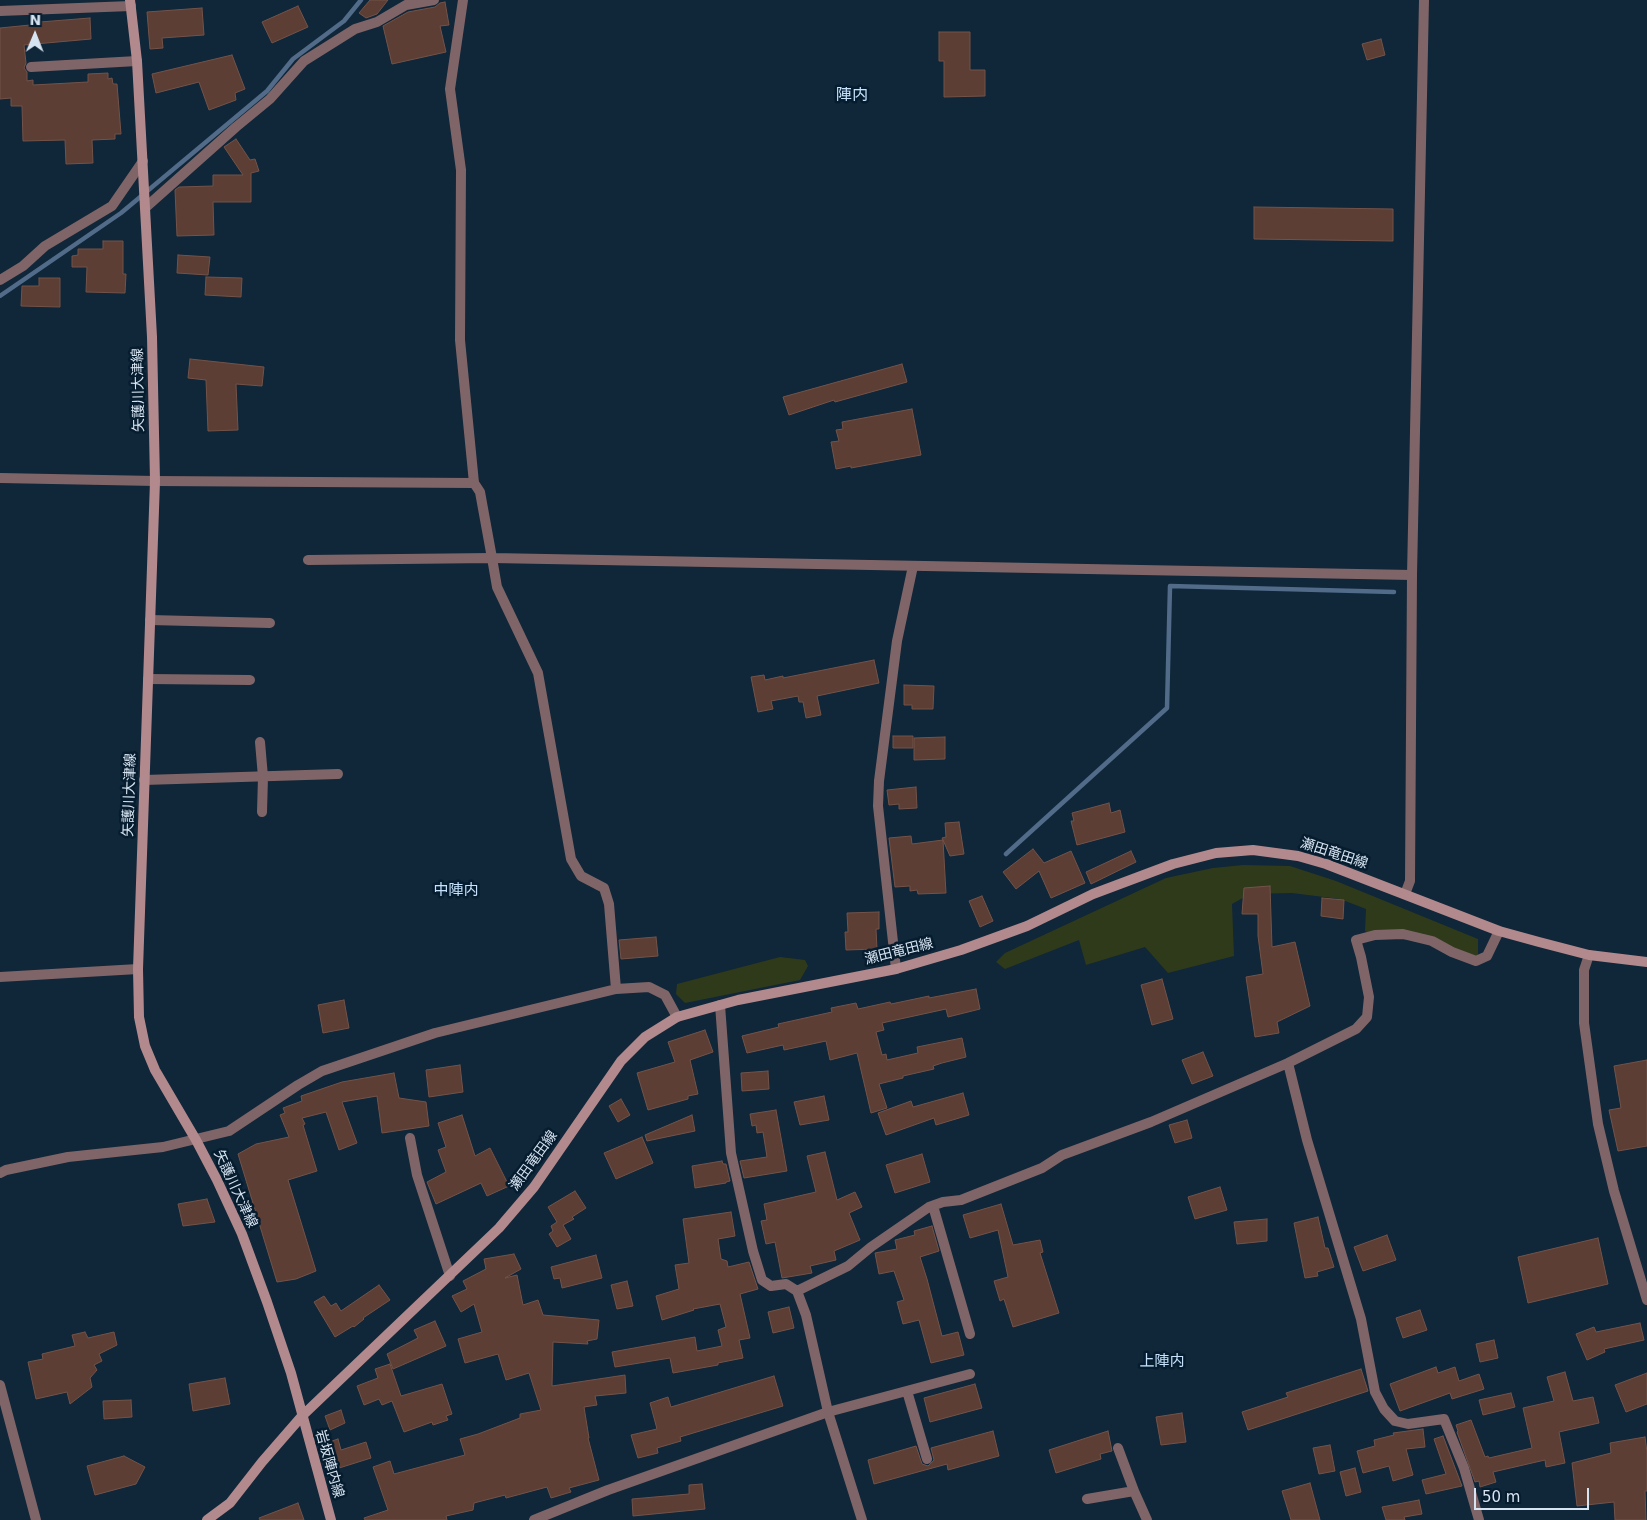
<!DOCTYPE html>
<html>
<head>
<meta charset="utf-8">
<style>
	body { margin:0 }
	#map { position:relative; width:1647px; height:1520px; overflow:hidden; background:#102639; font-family:"DejaVu Sans",sans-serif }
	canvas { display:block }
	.north { position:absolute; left:10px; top:10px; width:50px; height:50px; -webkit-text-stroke:4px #061c2f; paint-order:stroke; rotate:1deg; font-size:14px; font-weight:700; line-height:20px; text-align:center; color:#d7e4f1 }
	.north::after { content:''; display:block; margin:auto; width:18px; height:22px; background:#d7e4f1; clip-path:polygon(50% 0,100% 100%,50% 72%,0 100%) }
	.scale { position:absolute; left:1474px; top:1488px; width:115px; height:22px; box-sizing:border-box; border:2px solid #d7e4f1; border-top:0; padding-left:6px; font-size:15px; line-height:18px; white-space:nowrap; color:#d7e4f1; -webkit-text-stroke:4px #061c2f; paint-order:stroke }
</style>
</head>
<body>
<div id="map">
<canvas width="1647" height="1520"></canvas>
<div class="north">N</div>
<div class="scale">50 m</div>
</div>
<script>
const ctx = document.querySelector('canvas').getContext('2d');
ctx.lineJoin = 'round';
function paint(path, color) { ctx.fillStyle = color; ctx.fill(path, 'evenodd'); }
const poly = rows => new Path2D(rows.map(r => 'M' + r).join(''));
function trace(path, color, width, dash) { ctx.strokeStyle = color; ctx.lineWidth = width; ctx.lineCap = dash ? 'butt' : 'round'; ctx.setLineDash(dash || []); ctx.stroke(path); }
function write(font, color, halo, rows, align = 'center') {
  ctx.font = font + ' "DejaVu Sans","Noto Sans JP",sans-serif'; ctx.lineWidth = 5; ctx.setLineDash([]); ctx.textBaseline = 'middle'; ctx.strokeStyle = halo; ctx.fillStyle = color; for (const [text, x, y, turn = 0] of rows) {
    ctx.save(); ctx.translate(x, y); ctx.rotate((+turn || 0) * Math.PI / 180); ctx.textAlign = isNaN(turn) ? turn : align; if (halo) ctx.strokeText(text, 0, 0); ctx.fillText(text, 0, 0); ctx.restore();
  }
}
paint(poly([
	[1243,865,1290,866,1336,881,1478,939,1478,957,1439,944,1372,935,1365,931,1366,909,1340,899,1292,893,1250,894,1232,904,1234,956,1168,973,1145,947,1086,965,1079,940,1005,969,996,962,1005,953,1166,878,1213,868],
	[780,957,805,960,808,966,800,980,685,1003,676,994,677,984]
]), '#2f3a1b');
trace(poly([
	[0,296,121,213,267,91,293,59,344,21,361,0],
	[1006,854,1167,708,1170,586,1394,592]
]), '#516b89', 4.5);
const building = poly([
	[370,0,388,0,377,14,366,18,359,13,370,0],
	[445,2,449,25,440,26,446,52,392,64,383,26,408,12,435,7,440,3,445,2],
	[298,6,308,27,272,43,262,22,298,6],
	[202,8,204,35,162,38,163,48,150,49,147,12,202,8],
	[90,18,91,39,24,45,26,63,24,68,27,72,27,81,33,80,33,85,88,82,88,74,108,73,108,79,112,78,113,84,117,84,121,134,115,134,115,139,92,140,93,163,66,164,65,140,23,141,22,106,11,106,11,98,0,99,0,28,40,24,40,22,90,18],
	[939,32,970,32,970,70,985,70,985,96,944,97,944,61,939,61,939,32],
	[1381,39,1385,55,1367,60,1362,44,1381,39],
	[232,55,245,89,235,93,236,100,209,110,199,82,156,93,152,74,232,55],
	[236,139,250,160,255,159,259,171,251,173,251,202,213,202,214,235,177,236,175,190,179,187,213,186,213,175,243,175,224,147,236,139],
	[1254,207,1393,209,1393,241,1254,239,1254,207],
	[103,241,123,241,123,274,126,274,125,293,86,292,87,267,72,267,72,256,78,255,78,249,103,249,103,241],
	[178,255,210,257,208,275,177,273,178,255],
	[206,277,242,278,241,297,205,295,206,277],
	[39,278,60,278,60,307,21,306,22,286,39,286,39,278],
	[190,359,264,367,262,386,236,384,238,430,208,431,206,380,188,378,190,359],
	[902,364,907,382,835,402,834,400,789,415,783,397,902,364],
	[912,409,921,455,851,468,851,466,836,469,831,442,839,441,836,430,843,429,842,422,912,409],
	[874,660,879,683,817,696,821,715,806,718,803,702,799,702,798,696,771,701,773,709,758,712,751,677,764,675,765,680,783,676,783,678,874,660],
	[904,685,934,686,933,709,912,709,912,705,904,705,904,685],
	[893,736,913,736,913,748,893,748,893,736],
	[945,737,945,759,914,760,914,738,945,737],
	[916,787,917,808,899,809,899,804,889,805,887,790,916,787],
	[1109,803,1111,813,1120,810,1125,832,1077,845,1071,821,1074,821,1072,813,1109,803],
	[959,822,964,854,950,856,943,840,946,893,918,894,917,890,910,891,910,886,895,887,889,838,911,836,912,844,943,840,942,838,946,837,945,823,959,822],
	[1033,849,1044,863,1071,851,1085,883,1051,898,1039,871,1016,889,1003,872,1033,849],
	[1131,851,1136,862,1091,884,1086,872,1131,851],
	[1270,886,1272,947,1295,942,1310,1006,1277,1022,1279,1033,1255,1037,1246,977,1263,974,1258,936,1258,914,1242,914,1244,888,1270,886],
	[982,896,993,921,980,927,969,901,982,896],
	[1322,898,1344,900,1343,919,1321,916,1322,898],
	[879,912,879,929,876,929,877,949,846,950,845,932,848,932,847,913,879,912],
	[656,937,658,956,621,959,619,940,656,937],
	[1162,979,1173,1019,1152,1025,1141,985,1162,979],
	[976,989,980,1009,948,1017,946,1009,882,1023,884,1030,876,1032,882,1055,886,1054,887,1060,918,1053,917,1047,962,1038,966,1057,942,1063,933,1066,934,1069,903,1076,903,1078,879,1084,887,1108,871,1113,857,1053,830,1060,826,1041,784,1050,783,1045,747,1053,742,1036,779,1027,778,1024,832,1012,831,1008,856,1003,858,1009,890,1002,891,1004,929,996,929,998,976,989],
	[344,1000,349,1028,323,1033,318,1005,344,1000],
	[705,1030,713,1052,690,1060,698,1094,688,1096,688,1099,648,1110,637,1073,675,1062,668,1042,705,1030],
	[1203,1052,1213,1076,1192,1084,1182,1060,1203,1052],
	[1647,1060,1647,1146,1618,1151,1609,1110,1621,1108,1614,1066,1647,1060],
	[460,1065,463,1092,429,1097,426,1070,460,1065],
	[768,1071,769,1089,742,1091,741,1073,768,1071],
	[394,1073,399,1098,426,1102,429,1126,382,1133,377,1096,342,1102,357,1143,339,1150,326,1112,302,1118,305,1124,303,1125,317,1171,288,1180,316,1271,296,1279,277,1282,238,1154,256,1144,289,1137,280,1115,285,1113,283,1108,302,1101,301,1096,342,1082,394,1073],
	[963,1093,969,1115,936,1125,934,1118,886,1135,878,1113,911,1101,913,1107,963,1093],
	[824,1096,829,1120,800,1125,794,1102,824,1096],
	[621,1099,630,1115,618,1122,609,1106,621,1099],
	[776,1110,787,1171,744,1178,740,1161,767,1157,763,1132,757,1133,756,1125,752,1126,750,1114,776,1110],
	[462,1115,475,1156,490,1148,509,1186,487,1196,481,1183,436,1204,427,1182,446,1172,438,1150,446,1147,438,1123,462,1115],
	[692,1115,695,1131,647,1141,645,1135,692,1115],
	[1187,1120,1192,1138,1175,1143,1169,1125,1187,1120],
	[642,1137,653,1163,616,1179,604,1153,642,1137],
	[825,1152,837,1200,855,1192,862,1207,849,1213,860,1240,834,1251,836,1260,810,1266,812,1273,782,1278,775,1242,766,1244,761,1221,767,1220,764,1204,816,1192,807,1156,825,1152],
	[922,1154,930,1182,895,1193,886,1165,922,1154],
	[722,1161,723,1164,726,1164,730,1181,726,1182,726,1183,695,1188,692,1166,722,1161],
	[1220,1187,1227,1210,1195,1219,1188,1197,1220,1187],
	[575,1191,586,1208,572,1217,574,1219,563,1225,571,1239,557,1247,549,1234,553,1231,551,1226,557,1222,548,1207,575,1191],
	[207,1199,215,1222,183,1226,178,1204,207,1199],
	[1001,1204,1013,1245,1040,1240,1043,1252,1040,1253,1059,1313,1013,1327,1004,1299,1000,1301,994,1281,1008,1277,998,1230,970,1238,963,1215,1001,1204],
	[731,1212,735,1236,718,1239,721,1259,727,1261,728,1267,749,1262,758,1289,740,1294,750,1338,739,1340,743,1358,718,1363,718,1365,673,1373,670,1358,615,1367,612,1352,695,1337,697,1351,722,1346,718,1330,726,1327,720,1304,693,1309,694,1310,662,1320,656,1296,679,1289,675,1265,689,1263,683,1219,731,1212],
	[1318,1217,1325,1248,1328,1248,1334,1267,1317,1272,1318,1276,1305,1278,1294,1223,1318,1217],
	[1267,1219,1267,1241,1237,1244,1234,1222,1267,1219],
	[932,1226,939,1251,920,1257,927,1279,942,1336,958,1332,964,1355,931,1363,919,1320,903,1324,897,1302,904,1300,894,1271,879,1274,875,1253,897,1249,895,1240,915,1235,914,1231,932,1226],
	[1387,1235,1396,1260,1363,1271,1354,1247,1387,1235],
	[1598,1238,1608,1284,1528,1303,1518,1257,1598,1238],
	[514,1254,521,1269,505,1278,517,1275,523,1305,538,1300,543,1315,599,1320,597,1339,587,1341,588,1344,553,1342,552,1386,625,1375,626,1393,595,1396,597,1405,584,1407,589,1438,588,1438,599,1480,569,1488,571,1492,551,1498,547,1487,506,1498,505,1495,474,1503,473,1510,446,1516,447,1520,365,1520,364,1518,388,1510,373,1467,390,1461,394,1474,465,1455,460,1439,478,1434,520,1418,520,1414,541,1410,529,1373,506,1380,498,1354,465,1363,458,1339,482,1332,474,1304,461,1312,452,1296,467,1289,463,1281,486,1269,484,1259,514,1254],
	[596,1255,602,1278,562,1288,560,1278,554,1279,551,1267,596,1255],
	[627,1281,633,1306,617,1309,611,1285,627,1281],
	[379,1285,390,1300,363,1318,364,1319,354,1327,353,1326,335,1337,314,1302,324,1296,331,1306,336,1303,341,1311,379,1285],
	[789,1307,794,1328,773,1333,768,1312,789,1307],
	[1420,1310,1427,1330,1403,1338,1396,1318,1420,1310],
	[435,1321,446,1346,393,1369,387,1354,418,1338,414,1330,435,1321],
	[1640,1323,1644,1340,1604,1349,1605,1352,1587,1360,1576,1334,1594,1327,1596,1332,1640,1323],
	[85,1332,88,1338,114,1332,117,1345,99,1354,102,1361,94,1365,97,1370,90,1378,92,1387,70,1404,67,1392,36,1399,28,1362,43,1359,42,1354,75,1346,72,1335,85,1332],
	[1494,1340,1498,1358,1480,1362,1476,1344,1494,1340],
	[390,1364,401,1396,442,1384,452,1414,446,1416,448,1420,433,1425,432,1422,404,1432,392,1401,382,1405,379,1399,364,1405,357,1386,378,1378,375,1369,390,1364],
	[1436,1367,1438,1373,1455,1367,1459,1381,1479,1374,1484,1389,1452,1399,1450,1393,1400,1411,1390,1384,1436,1367],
	[1361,1369,1368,1391,1248,1430,1242,1412,1288,1397,1286,1393,1361,1369],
	[1565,1372,1573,1401,1593,1397,1599,1423,1559,1432,1565,1463,1546,1467,1545,1460,1493,1472,1496,1482,1480,1487,1479,1481,1475,1482,1457,1432,1458,1431,1456,1425,1471,1420,1485,1457,1488,1456,1489,1458,1532,1448,1523,1408,1554,1401,1547,1377,1565,1372],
	[1647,1373,1647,1404,1626,1412,1615,1385,1647,1373],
	[774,1376,783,1406,680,1437,681,1441,657,1448,658,1453,638,1458,631,1435,657,1429,650,1403,668,1397,671,1407,774,1376],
	[225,1378,230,1404,193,1411,189,1384,225,1378],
	[975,1384,982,1408,930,1422,924,1398,975,1384],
	[1511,1393,1515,1407,1483,1415,1479,1400,1511,1393],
	[131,1400,132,1417,104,1419,103,1401,131,1400],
	[341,1410,345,1423,330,1430,325,1416,341,1410],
	[1182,1413,1186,1442,1161,1445,1156,1417,1182,1413],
	[1423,1429,1425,1447,1406,1449,1413,1475,1393,1481,1389,1466,1363,1473,1357,1451,1375,1446,1374,1440,1394,1435,1393,1433,1423,1429],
	[993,1431,999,1456,948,1470,947,1464,874,1484,868,1460,916,1446,922,1464,928,1466,934,1460,931,1448,993,1431],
	[1108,1431,1112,1451,1100,1454,1101,1459,1056,1473,1049,1450,1108,1431],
	[1443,1436,1462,1486,1426,1494,1422,1480,1446,1474,1434,1439,1443,1436],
	[1645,1437,1647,1452,1647,1491,1645,1491,1646,1520,1615,1520,1614,1502,1577,1506,1572,1463,1611,1453,1610,1443,1645,1437],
	[338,1439,341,1450,366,1442,371,1458,336,1469,333,1460,328,1461,323,1444,338,1439],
	[1330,1445,1335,1471,1319,1474,1313,1448,1330,1445],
	[124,1456,145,1467,136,1484,95,1495,87,1466,124,1456],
	[1355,1468,1361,1492,1346,1496,1340,1472,1355,1468],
	[1310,1483,1320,1520,1291,1520,1282,1491,1310,1483],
	[702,1484,705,1509,633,1516,632,1499,689,1494,689,1485,702,1484],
	[1419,1500,1422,1514,1404,1517,1405,1520,1386,1520,1382,1507,1419,1500],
	[298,1503,304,1520,260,1520,259,1518,298,1503]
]);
paint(building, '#5c3e34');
trace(building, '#735349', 1);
trace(poly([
	[463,0,450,89,461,170,460,340,474,483],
	[0,11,131,6],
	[31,67,137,61],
	[145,208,236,127,270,99,304,61,355,29,377,22,406,5,434,0],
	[0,280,23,266,45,246,112,206,143,161],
	[308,560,492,558,497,587,538,673,571,859,581,876,604,888,609,904,616,989],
	[150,620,270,623],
	[148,679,250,680],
	[260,742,263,777,262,812],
	[144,780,338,774],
	[1405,894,1410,881,1412,575,1424,0],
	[1589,955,1584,970,1584,1023,1598,1124,1614,1191,1647,1300],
	[896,969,878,806,879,781,897,641,913,566],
	[0,977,138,969],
	[720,1005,731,1153,753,1251,762,1280,771,1286,786,1284,797,1291,806,1315,828,1412,862,1520],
	[1288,1063,1307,1140,1361,1319,1375,1392,1384,1409,1395,1421,1408,1424,1444,1419,1464,1468,1479,1520],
	[410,1138,417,1175,450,1276],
	[0,1173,6,1170,68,1157,163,1147,229,1131,298,1085,322,1071,435,1033,616,989,649,987,665,995,677,1017],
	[933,1206,970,1334],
	[797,1291,848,1266,871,1247,929,1207,943,1202,961,1200,1042,1168,1062,1155,1151,1122,1288,1063,1356,1029,1367,1017,1369,997,1361,957,1356,940,1375,935,1403,934,1432,941,1452,952,1476,961,1487,956,1499,931],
	[0,1385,36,1520],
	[907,1391,927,1459],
	[1118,1448,1134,1491],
	[1087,1499,1134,1491,1147,1520],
	[534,1520,608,1490,828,1412,970,1374]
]), '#7f6567', 10);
trace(poly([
	[0,478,155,481,474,483,480,492,492,558,1412,575]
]), '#7f6567', 10);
trace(poly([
	[130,0,137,61,152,337,155,481,138,969,139,1017,145,1046,155,1070,196,1140,217,1180,242,1234,267,1302,291,1373,331,1520],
	[207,1520,230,1503,262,1462,302,1416,499,1228,534,1187,621,1061,645,1037,677,1017,738,1000,896,969,961,950,1027,926,1093,894,1173,864,1216,853,1253,850,1298,856,1326,864,1499,931,1539,942,1589,955,1647,962]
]), '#b2898c', 10);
write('14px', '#d7e4f1', '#061c2f', [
	["矢護川大津線",139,390,-91],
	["矢護川大津線",130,795,-88],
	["瀬田竜田線",1334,854,18],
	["瀬田竜田線",899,952,-14],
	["瀬田竜田線",534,1161,-54],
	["矢護川大津線",235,1189,65],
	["岩坂陣内線",329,1464,74]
]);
write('15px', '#c5e1fb', '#061c2f', [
	["中陣内",456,891],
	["上陣内",1162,1362]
]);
write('16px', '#c5e1fb', '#061c2f', [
	["陣内",852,96]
]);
</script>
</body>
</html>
